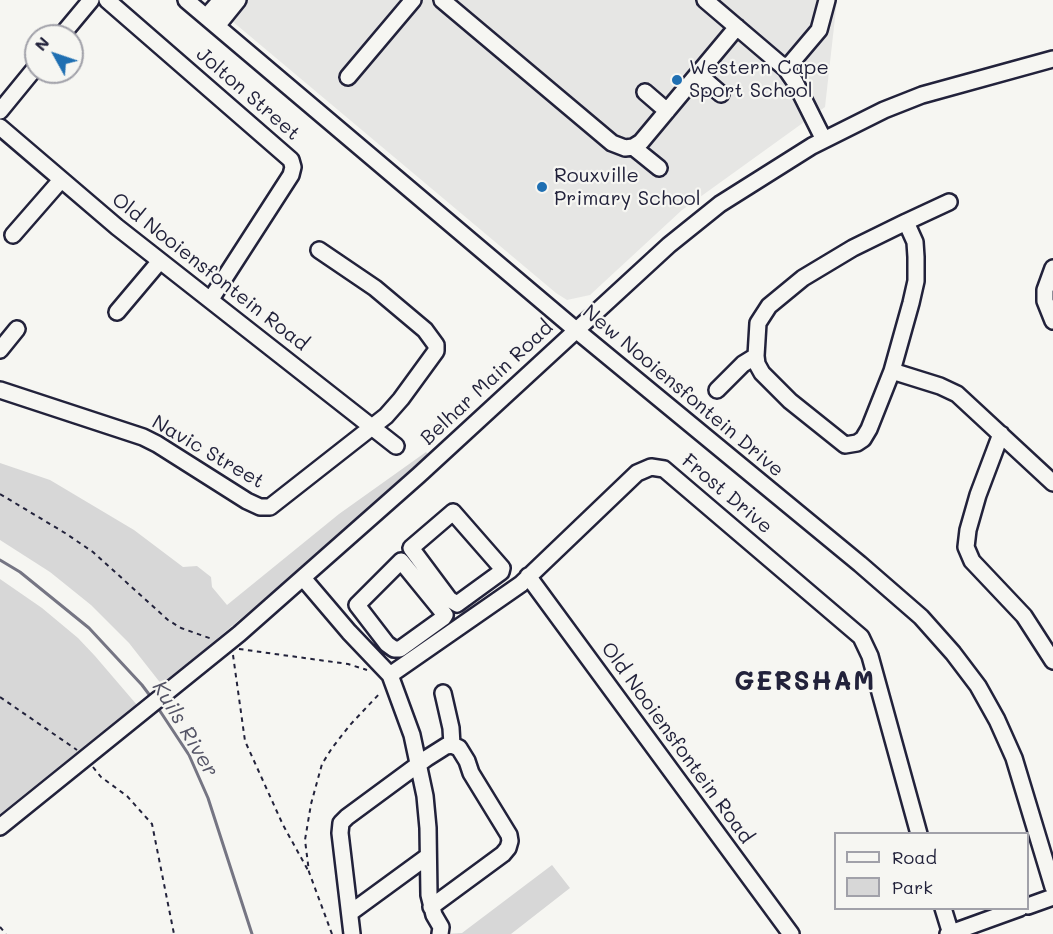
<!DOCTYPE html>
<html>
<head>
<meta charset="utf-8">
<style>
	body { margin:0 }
	#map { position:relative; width:1053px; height:934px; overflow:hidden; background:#f6f6f2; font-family:Mali,sans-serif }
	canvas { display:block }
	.legend { position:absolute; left:834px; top:832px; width:195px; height:78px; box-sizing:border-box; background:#f6f6f2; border:2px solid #a1a1a9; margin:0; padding:8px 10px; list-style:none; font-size:18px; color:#22223b }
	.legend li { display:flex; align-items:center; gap:12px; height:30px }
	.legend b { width:30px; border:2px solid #a1a1a9 }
	.north { position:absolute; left:24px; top:24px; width:60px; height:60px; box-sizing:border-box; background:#f6f6f2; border:2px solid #a1a1a9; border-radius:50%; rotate:310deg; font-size:16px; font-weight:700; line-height:24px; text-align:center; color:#22223b }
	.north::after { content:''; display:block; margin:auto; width:21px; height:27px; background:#1f6fb2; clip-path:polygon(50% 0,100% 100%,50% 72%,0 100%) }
</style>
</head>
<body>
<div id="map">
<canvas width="1053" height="934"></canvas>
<ul class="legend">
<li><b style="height:8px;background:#f6f6f2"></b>Road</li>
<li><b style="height:16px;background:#d7d7d7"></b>Park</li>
</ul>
<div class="north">N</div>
</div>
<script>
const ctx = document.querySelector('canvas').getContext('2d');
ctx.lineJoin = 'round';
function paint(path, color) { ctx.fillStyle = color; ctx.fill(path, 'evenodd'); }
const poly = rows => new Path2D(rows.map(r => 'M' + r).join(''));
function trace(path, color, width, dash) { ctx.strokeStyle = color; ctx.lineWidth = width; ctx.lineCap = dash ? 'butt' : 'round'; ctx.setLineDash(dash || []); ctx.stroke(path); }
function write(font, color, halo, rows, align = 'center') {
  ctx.font = font + ' Mali,sans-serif'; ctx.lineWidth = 4.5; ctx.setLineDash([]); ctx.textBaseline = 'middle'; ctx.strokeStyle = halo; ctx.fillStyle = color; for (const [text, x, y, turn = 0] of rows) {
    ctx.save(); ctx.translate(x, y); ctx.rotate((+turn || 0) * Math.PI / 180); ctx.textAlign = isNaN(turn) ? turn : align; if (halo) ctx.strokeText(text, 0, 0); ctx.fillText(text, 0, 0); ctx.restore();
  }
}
paint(poly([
	[207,0,837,0,825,107,682,210,590,295,567,300,556,293]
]), '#e6e6e4');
paint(poly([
	[426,452,428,454,296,572,162,685,129,643,91,605,50,572,0,540,0,463,50,480,134,530,183,567,197,566,211,577,212,587,227,605,339,514],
	[0,579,42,608,78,638,95,656,137,705,0,815],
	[552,865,570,888,511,934,446,934,462,933]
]), '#d7d7d7');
trace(poly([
	[0,560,20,572,89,628,142,685,151,697],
	[156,705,189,755,208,798,252,934]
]), '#757583', 3);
const minor = poly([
	[107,0,291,160,293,167,291,175,211,299],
	[186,0,576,330,860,564,921,617,953,653,978,686,997,720,1014,758,1053,887],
	[442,0,612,143,625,148,633,147,641,142,737,27],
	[705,0,786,69,795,82,824,140],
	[206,17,221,0],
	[217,26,238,0],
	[61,36,91,0],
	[786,69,819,30,827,0],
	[698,74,721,94],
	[348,77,413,0],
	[645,92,667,111],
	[0,111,36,67],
	[0,127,117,227,396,446],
	[633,147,659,168],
	[906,222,853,248,803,278,769,306,758,323,756,356,757,364,762,373,790,401,845,445,857,443,863,439,869,429,892,371,911,303,916,281,916,257,915,242,906,222,949,202],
	[13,235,61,180],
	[1053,268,1045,290,1045,301,1053,321],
	[117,312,160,261],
	[0,350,17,329],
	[892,371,940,386,957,394,1053,483],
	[0,390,143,437,157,444,247,501,260,507,270,507,386,416,401,399,436,351,436,345,425,330,375,288,319,250],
	[717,390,743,364,756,356],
	[1001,434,978,495,968,530,966,547,972,561,1024,616,1053,661],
	[453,512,502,568,501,572,457,604,449,599,411,548,453,512],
	[401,561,445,615,443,618,400,649,394,649,387,644,357,605,401,561],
	[528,576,791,934],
	[303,578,349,632,390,675,521,584,637,473,651,467,664,469,861,637,870,656,919,834],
	[390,675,412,735,425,796,428,828,429,895,434,915,441,927,440,934],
	[443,693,451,728,452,745],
	[0,827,239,634,419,475,669,245,720,204,812,146,884,110,922,95,1053,59],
	[1028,906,1053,897],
	[943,908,951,934],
	[350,913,428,856],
	[352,934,340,833,341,823,347,817,427,758,446,746,452,745,459,748,467,761,471,773,509,835,510,841,508,848,503,854,431,907],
	[948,934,1020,908]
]);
trace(minor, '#22223b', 20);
trace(poly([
	[0,494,65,533,93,552,168,620,181,628,212,639],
	[239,649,348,664,367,670],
	[233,655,245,741,283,825,309,872],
	[0,697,77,750],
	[93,767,101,777,127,796,152,824,174,934],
	[0,927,6,934],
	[332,934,309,872,305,840,311,804,322,764,332,748,350,725,381,692]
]), '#22223b', 2, [4.5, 4.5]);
trace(minor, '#f6f6f2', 15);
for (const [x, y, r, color] of [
	[677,80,6,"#1f6fb2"],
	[542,187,6,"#1f6fb2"]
]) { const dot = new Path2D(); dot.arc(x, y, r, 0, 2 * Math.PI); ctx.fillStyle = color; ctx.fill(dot); trace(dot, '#f6f6f2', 2); }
write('20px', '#22223b', '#f6f6f2', [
	["Western Cape",689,68],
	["Sport School",689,91],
	["Rouxville",554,176],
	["Primary School",554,199]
], 'left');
write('20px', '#22223b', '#f6f6f2', [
	["Jolton Street",248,94,41],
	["Old Nooiensfontein Road",210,272,38],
	["Belhar Main Road",487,383,-43],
	["New Nooiensfontein Drive",683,391,40],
	["Navic Street",208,452,30],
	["Frost Drive",727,494,40],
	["Old Nooiensfontein Road",677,743,54]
]);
write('italic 21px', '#535365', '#f6f6f2', [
	["Kuils River",185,729,59]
]);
ctx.letterSpacing = '1.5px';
write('bold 26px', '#22223b', '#f6f6f2', [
	["GERSHAM",805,682]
]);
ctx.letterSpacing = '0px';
</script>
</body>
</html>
